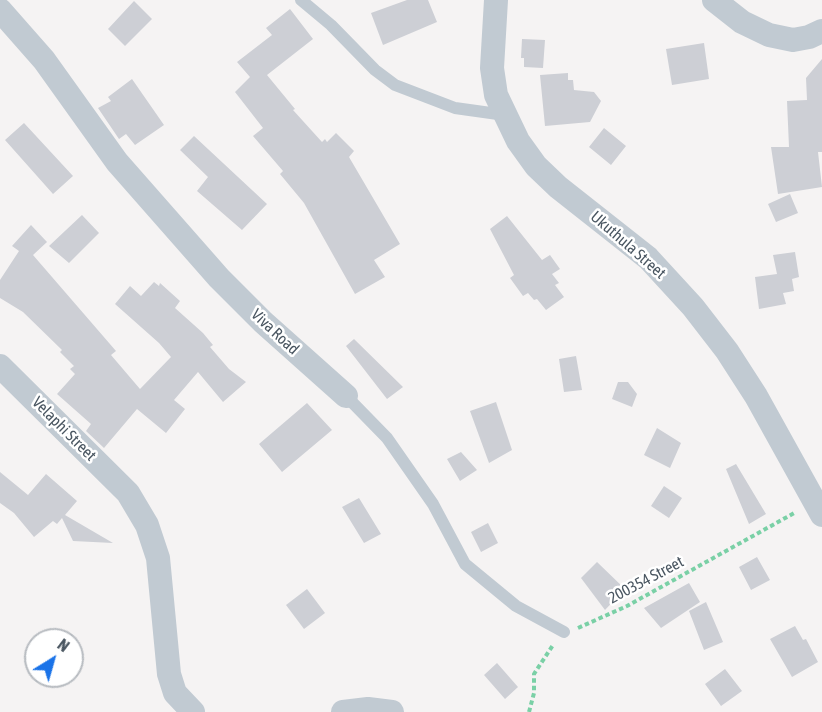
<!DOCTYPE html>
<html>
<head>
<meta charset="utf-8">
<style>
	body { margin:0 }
	#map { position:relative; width:822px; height:712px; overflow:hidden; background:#f5f3f3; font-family:"Asap Condensed",sans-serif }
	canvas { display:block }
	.north { position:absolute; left:24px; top:628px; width:60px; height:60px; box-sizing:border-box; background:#fff; border:2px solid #b7bbc0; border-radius:50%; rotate:37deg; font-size:16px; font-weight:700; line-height:24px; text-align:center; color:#4a5661 }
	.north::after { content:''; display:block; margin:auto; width:21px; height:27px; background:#1a73e8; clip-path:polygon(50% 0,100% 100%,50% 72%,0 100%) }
</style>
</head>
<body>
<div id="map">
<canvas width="822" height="712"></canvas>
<div class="north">N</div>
</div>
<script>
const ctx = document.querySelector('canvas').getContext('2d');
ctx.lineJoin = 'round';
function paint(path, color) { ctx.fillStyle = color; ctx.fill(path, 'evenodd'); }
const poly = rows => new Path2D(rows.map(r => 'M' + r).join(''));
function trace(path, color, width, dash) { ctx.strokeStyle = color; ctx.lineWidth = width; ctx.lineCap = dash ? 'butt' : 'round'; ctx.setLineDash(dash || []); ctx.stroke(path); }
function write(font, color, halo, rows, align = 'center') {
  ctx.font = font + ' "Asap Condensed",sans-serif'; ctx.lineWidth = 5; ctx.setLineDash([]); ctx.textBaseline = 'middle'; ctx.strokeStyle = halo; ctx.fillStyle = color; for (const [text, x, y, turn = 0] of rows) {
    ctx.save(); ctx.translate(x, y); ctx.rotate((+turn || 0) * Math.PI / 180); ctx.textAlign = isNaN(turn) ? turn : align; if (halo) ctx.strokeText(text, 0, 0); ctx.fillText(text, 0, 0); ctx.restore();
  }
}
paint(poly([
	[407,0,428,0,437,22,383,45,371,13],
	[134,1,152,19,125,46,108,29],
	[290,9,313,39,267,75,295,109,293,110,322,142,325,139,327,142,336,133,354,151,349,157,400,244,374,260,385,277,355,294,304,203,280,174,283,171,253,136,263,128,235,92,250,77,237,62,272,35,266,28],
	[522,39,545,40,543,68,524,67,524,58,521,58],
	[704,43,709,79,672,85,666,49],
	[822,59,822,152,818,152,822,187,778,194,771,147,789,147,787,101,807,100,806,78],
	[568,73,568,80,573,80,574,90,594,92,601,101,590,122,545,126,540,75],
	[132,79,164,125,135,145,126,134,119,139,98,108,111,101,108,97],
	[24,123,73,176,53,194,5,140],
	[604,128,626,146,611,165,589,147],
	[194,136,267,204,242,230,197,191,208,177,180,150],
	[790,194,798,213,776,222,768,204],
	[82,215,99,233,69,263,49,246],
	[507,216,542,260,550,255,560,269,552,274,559,283,555,285,564,297,546,310,537,299,534,300,528,293,523,296,510,278,514,275,490,229],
	[31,225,47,242,33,255,116,351,111,355,140,389,171,357,159,343,115,304,130,286,141,296,154,282,159,286,160,283,180,301,175,308,203,333,213,345,210,347,229,369,246,382,223,402,198,372,174,400,185,409,166,433,137,409,104,448,86,431,91,424,57,394,75,374,70,369,74,366,60,352,62,350,23,312,0,298,0,280,19,251,12,246],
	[795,252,799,277,792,279,794,291,783,293,786,304,759,309,755,277,777,274,773,255],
	[354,339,403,387,387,399,346,346],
	[576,356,582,390,564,392,559,359],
	[618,382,628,382,637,394,632,407,612,399],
	[496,402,512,450,489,463,470,411],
	[307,403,332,430,282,472,259,444],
	[657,428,681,443,670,468,644,455],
	[461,452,477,470,460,481,447,459],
	[736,464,766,514,749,524,726,469],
	[0,472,28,495,46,474,77,501,65,515,113,543,73,541,62,518,57,524,53,521,34,537,14,513,0,503],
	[664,486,682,498,669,518,651,506],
	[359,498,381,534,364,543,342,507],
	[488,523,498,543,481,552,471,532],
	[757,557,770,580,751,590,739,567],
	[597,562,625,589,605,610,581,578],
	[689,583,700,602,661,628,644,608],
	[307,589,325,613,304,629,286,605],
	[706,602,723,642,704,650,689,611],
	[795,626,803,640,806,639,818,662,792,677,770,639],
	[497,663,518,687,505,699,484,675],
	[725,669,742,691,721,706,705,684]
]), '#cdcfd5');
trace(poly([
	[578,628,627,606,796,512],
	[529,712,534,693,534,674,553,645]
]), '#7ad0a6', 4, [4.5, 3]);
trace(poly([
	[301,0,331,25,375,70,395,85,455,108,505,115],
	[346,396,387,438,433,504,465,564,516,606,564,632]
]), '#c1cad2', 12);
trace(poly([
	[496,0,492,68,496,95,518,141,536,166,558,187,648,258,693,307,727,351,756,396,822,515],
	[714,0,742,22,769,35,793,40,809,37,822,31],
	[0,10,44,60,117,162,219,278,263,322,346,396],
	[0,366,128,493,147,525,158,558,169,674,175,693,193,712],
	[343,712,368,709,392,712]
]), '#c1cad2', 24);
write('16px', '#4a5661', '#fff', [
	["Ukuthula Street",628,245,41],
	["Viva Road",275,332,43],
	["Velaphi Street",64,429,45],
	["200354 Street",646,580,-28]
]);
</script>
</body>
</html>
